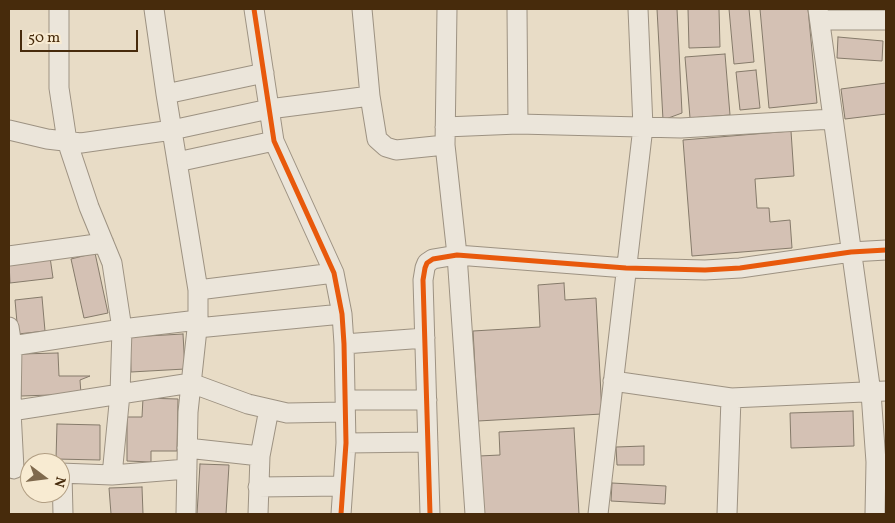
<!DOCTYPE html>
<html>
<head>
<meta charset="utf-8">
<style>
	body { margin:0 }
	#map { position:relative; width:895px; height:523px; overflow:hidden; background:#e8dcc6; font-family:Vollkorn,serif }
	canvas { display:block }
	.frame { position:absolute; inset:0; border:10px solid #472b0c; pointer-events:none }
	.north { position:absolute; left:20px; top:453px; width:50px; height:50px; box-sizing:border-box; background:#f8ebd2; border:1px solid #b19e83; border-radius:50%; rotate:105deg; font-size:14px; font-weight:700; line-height:20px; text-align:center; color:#472b0c }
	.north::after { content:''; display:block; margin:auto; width:18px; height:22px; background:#7f694d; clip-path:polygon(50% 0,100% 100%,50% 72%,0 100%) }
	.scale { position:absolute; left:20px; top:30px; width:118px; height:22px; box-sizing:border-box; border:2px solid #472b0c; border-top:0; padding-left:6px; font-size:15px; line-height:18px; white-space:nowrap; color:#472b0c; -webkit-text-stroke:4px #f8ebd2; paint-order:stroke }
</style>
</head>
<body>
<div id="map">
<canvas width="895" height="523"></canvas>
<div class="frame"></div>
<div class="north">N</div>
<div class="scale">50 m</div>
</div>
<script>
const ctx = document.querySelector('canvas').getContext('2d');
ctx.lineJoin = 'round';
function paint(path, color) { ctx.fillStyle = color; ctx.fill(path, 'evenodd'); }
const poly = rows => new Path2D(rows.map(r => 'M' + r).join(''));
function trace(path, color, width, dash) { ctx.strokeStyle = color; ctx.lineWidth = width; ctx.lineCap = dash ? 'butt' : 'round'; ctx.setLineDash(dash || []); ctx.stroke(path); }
const building = poly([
	[657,9,677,9,682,113,663,120,657,9],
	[688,9,719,9,720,47,689,48,688,9],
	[729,9,749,9,754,62,734,64,729,9],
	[760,9,808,9,817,103,769,108,760,9],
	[838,37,883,41,882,61,837,58,838,37],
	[725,54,730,115,690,118,685,57,725,54],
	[756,70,760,108,740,110,736,72,756,70],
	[886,83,886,114,845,119,841,89,886,83],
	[791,131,794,176,755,179,757,208,769,208,770,222,790,220,792,248,692,256,683,140,791,131],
	[95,253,108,313,84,318,71,259,95,253],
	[50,257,53,278,10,283,9,262,50,257],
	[564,283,565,300,596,298,602,414,478,421,473,331,540,327,538,285,564,283],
	[42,297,45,331,18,334,15,300,42,297],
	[183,334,185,369,131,372,130,337,183,334],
	[58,353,59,376,90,376,80,380,81,394,21,396,20,354,58,353],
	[143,398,178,399,177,451,151,451,151,462,127,461,127,417,142,417,143,398],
	[853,411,854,446,791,448,790,413,853,411],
	[57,424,100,425,100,460,56,459,57,424],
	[574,428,579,514,482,514,479,456,500,455,499,432,574,428],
	[644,446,644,465,617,465,616,447,644,446],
	[200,464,229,465,226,514,197,514,200,464],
	[612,483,666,486,665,504,611,501,612,483],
	[142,487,143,514,111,514,109,488,142,487]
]);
paint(building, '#d4c1b4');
trace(building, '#857a6a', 1);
const minor = poly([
	[59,9,59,88,67,141,89,207,112,263,122,329,120,394,112,475],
	[154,9,166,94,198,290,198,320,188,412,186,514],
	[254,9,274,141,334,273,342,314,344,344,346,443,341,514],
	[362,9,370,96,377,139,386,147,396,150,445,145],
	[447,9,445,145,457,255,475,514],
	[517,9,518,124],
	[818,9,871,393,876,462,875,514],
	[820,20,886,20],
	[166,94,264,73],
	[445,127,518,124,681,128,833,119],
	[9,130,47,139,81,143,172,130,269,109,370,96],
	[177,162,274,141],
	[9,256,104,243],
	[198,290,334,273],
	[9,327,12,346,11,411,14,469],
	[197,328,342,314],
	[344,344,425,338],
	[12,346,122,329,198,320],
	[613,381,731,398,886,391],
	[345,400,427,400],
	[11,411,191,383,248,404,287,413,345,412],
	[346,443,428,442],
	[187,448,260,456],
	[60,473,112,475,187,469],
	[62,474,63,514],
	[258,487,343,486],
	[258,514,260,456,269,409],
	[430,514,423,280,425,268,427,263,433,259,457,255,626,268,705,270,740,268,851,252,886,250],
	[598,514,643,127,638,9],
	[727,514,731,398]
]);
trace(minor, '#9d9282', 21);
trace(minor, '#ebe5da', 19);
trace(poly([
	[254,9,274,141,334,273,342,314,344,344,346,443,341,514],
	[430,514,423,280,425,268,427,263,433,259,457,255,626,268,705,270,740,268,851,252,886,250]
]), '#e8590c', 5);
</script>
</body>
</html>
